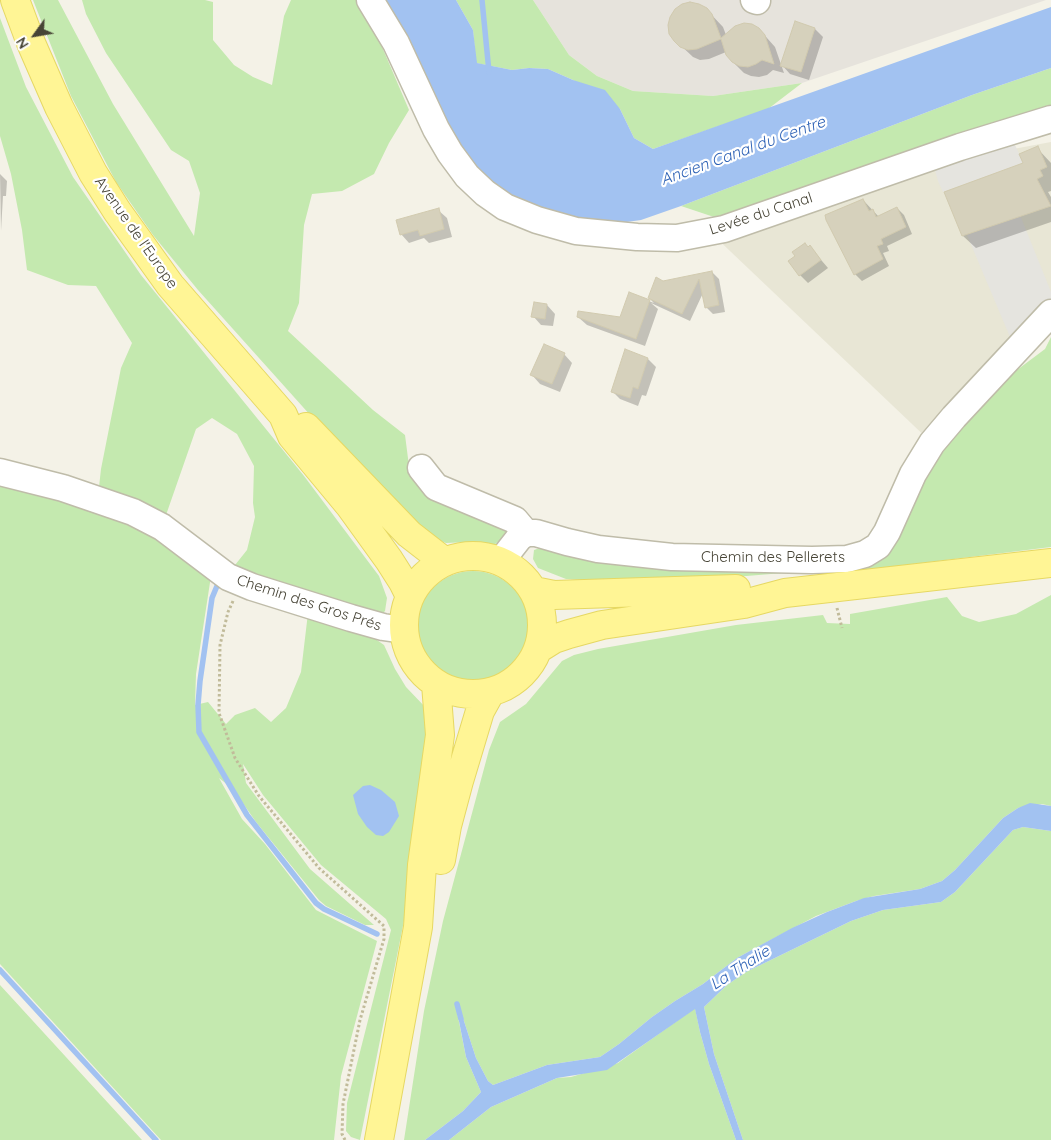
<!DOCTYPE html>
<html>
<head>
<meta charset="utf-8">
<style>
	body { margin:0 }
	#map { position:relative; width:1051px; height:1140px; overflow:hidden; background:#f4f2e7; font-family:Quicksand,sans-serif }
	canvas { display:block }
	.north { position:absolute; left:10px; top:10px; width:50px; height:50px; -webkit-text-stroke:4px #fff; paint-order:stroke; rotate:238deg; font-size:14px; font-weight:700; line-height:20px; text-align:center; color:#474436 }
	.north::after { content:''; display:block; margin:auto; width:18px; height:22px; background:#474436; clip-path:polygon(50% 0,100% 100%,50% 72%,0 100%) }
</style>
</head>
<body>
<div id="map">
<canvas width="1051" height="1140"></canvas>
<div class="north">N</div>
</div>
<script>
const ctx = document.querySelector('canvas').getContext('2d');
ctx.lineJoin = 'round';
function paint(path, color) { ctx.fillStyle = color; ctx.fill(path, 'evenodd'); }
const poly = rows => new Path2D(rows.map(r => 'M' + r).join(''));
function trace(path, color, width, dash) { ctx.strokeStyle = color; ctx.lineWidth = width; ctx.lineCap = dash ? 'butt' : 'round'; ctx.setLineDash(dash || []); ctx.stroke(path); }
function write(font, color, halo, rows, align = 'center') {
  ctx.font = font + ' Quicksand,sans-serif'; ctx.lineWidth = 4.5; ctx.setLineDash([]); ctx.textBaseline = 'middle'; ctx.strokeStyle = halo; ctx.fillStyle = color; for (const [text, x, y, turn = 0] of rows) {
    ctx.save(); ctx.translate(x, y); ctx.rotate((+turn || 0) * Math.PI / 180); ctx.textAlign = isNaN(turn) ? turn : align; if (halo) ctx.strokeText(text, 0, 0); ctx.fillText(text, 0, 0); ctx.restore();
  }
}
paint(poly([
	[1051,142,1051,334,932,443,710,232,884,173]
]), '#e8e6d5');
paint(poly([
	[533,0,1046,0,802,83,713,96,633,91,597,76,569,55]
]), '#e6e3dc');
paint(poly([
	[33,0,58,0,113,104,194,236,200,193,189,161,171,150,106,53,86,14,82,0,205,0,213,2,213,40,234,65,253,77,272,85,284,16,291,0,357,0,368,14,409,110,389,143,374,174,342,191,312,194,304,225,299,303,288,331,373,410,405,435,409,466,507,530,501,539,493,546,467,542,446,543,431,537,346,455,198,290,153,235,116,182,71,96],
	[456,0,533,0,569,55,597,76,633,91,713,96,802,83,768,109,653,149,634,138,620,109,573,80,548,69,529,68,512,70,476,63,473,30],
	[0,18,26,87,73,177,141,275,304,476,379,576,387,598,385,611,379,617,231,570,247,550,255,517,253,503,254,466,237,434,212,418,196,429,166,515,99,487,101,469,121,368,132,343,96,286,68,285,27,270,22,230,11,174,0,136],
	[1051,68,1051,110,723,220,681,206,972,95],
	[1051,337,1051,547,849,572,833,569,709,579,613,582,566,579,538,568,533,559,534,550,543,547,875,561,927,472,967,421,1013,373,1045,349],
	[0,482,102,513,140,531,157,535,211,576,196,674,195,705,208,702,226,724,235,715,255,708,271,722,286,708,301,672,308,613,374,638,384,645,395,669,406,687,427,709,430,721,414,871,360,1140,351,1137,346,1131,347,1103,391,930,386,919,321,865,263,795,243,764,246,783,310,869,374,925,365,925,326,906,319,900,256,822,233,789,219,778,242,819,265,844,316,910,377,941,341,1076,334,1140,161,1140,0,964],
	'417 627a56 56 0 1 1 112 0a56 56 0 1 1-112 0Z',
	[1051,595,1051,806,1042,804,1018,808,1003,818,955,870,942,881,920,889,874,896,856,901,816,916,748,952,737,958,703,984,675,1001,652,1017,619,1044,600,1057,547,1065,493,1085,488,1081,476,1058,463,1018,457,1012,466,1057,481,1092,463,1111,425,1140,404,1140,424,1011,443,921,489,750,500,722,526,704,562,661,574,655,598,649,736,625,823,615,827,623,850,624,850,614,947,597,962,616,979,622,1016,614],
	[1023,827,1051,831,1051,1140,743,1140,714,1054,704,1007,727,985,746,972,851,921,883,910,941,902,955,892,1013,830],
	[0,985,142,1140,0,1140],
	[695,1008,700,1032,709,1064,736,1140,449,1140,491,1107,557,1078,571,1077,618,1063]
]), '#c4e9af');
paint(poly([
	[1012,138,1023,163,943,192,938,181,933,163],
	[1020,215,1051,292,1051,301,1013,344,967,235]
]), '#e5e4df');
paint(poly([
	[382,0,456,0,473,30,477,63,512,70,529,68,548,69,573,80,605,90,620,109,634,138,653,149,1051,7,1051,68,972,95,681,206,641,220,612,224,550,217,477,179],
	[370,785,381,790,395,802,399,816,389,832,383,836,376,835,367,827,358,814,353,795,363,786],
	[1030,803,1051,806,1051,831,1023,827,1013,830,955,892,941,902,883,910,851,921,746,972,727,985,704,1007,714,1054,743,1140,736,1140,709,1064,700,1032,695,1009,607,1070,557,1078,491,1107,449,1140,425,1140,463,1111,481,1092,466,1057,457,1011,463,1018,476,1058,488,1081,493,1085,547,1065,600,1057,619,1044,652,1017,675,1001,703,984,737,958,792,928,827,912,864,898,920,889,942,881,955,870,1003,818,1018,808]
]), '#a2c2f1');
paint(poly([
	[706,9,723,27,726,35,759,29,775,47,784,73,773,70,767,75,759,77,751,76,744,73,732,61,726,52,709,59,700,60,693,57,675,40],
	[796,22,815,29,823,37,809,80,790,74,782,65],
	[1037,148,1051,163,1051,191,1048,192,1051,197,1051,222,976,248,963,236,945,192,1025,163],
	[0,174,7,181,6,196,3,196,1,231],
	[863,200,879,217,897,208,904,215,912,234,887,246,889,251,883,253,889,266,862,281,855,274],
	[438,210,447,218,452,237,429,243,424,238,409,243,401,234],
	[810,247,828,268,808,283,800,275,797,256],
	[712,272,719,279,725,312,713,314,706,307,703,293,690,321,651,303,658,309,645,346,587,325,578,317,621,318,630,294,654,303,649,298,663,282],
	[547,305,555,314,553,326,541,325,533,316],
	[626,351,648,359,656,367,646,396,642,395,638,406,620,399,612,391],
	[564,354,572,363,560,392,540,384,532,375]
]), '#0003');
trace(poly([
	[482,0,489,72],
	[217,586,212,598,200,681,198,705,199,732,247,815,316,903,324,909,377,934],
	[0,970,156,1140],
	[457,1004,461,1019]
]), '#a2c2f1', 5.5);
const building = poly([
	[690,2,699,4,707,8,712,14,721,38,735,26,744,23,752,24,759,28,765,35,774,64,762,60,756,64,748,67,739,66,732,62,726,55,721,39,697,49,688,50,680,47,674,41,669,34,668,25,670,17,675,9,682,4,690,2],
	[795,21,815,28,801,72,780,66,795,21],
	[1038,146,1047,167,1040,170,1043,176,1037,179,1051,206,962,236,944,192,1023,163,1019,154,1038,146],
	[863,199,869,211,873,209,876,217,897,207,906,227,881,239,883,244,877,246,883,259,854,275,826,220,825,215,863,199],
	[439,208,444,229,420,236,418,230,400,235,396,220,439,208],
	[805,243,808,247,810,245,821,260,799,276,788,261,795,256,792,252,805,243],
	[712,271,719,305,705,308,699,279,682,314,648,298,656,277,663,281,712,271],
	[629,292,650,300,636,339,577,317,578,311,620,317,629,292],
	[534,302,547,304,545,319,531,317,534,302],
	[544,344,565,353,552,384,530,375,544,344],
	[625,349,648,358,638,389,633,387,630,398,611,392,625,349]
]);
paint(building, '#d6d1bc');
trace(building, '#d1caaf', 1);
const minor = poly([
	[370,0,396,43,436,129,450,153,467,176,485,193,505,207,537,220,576,231,637,237,677,238,724,229,960,147,1051,119],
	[754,0,757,1],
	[421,468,436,487,515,520,526,533],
	[0,472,63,488,133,512,162,527,228,577,252,587,351,618,383,627,404,630],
	[501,561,519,538,526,533,536,533,567,542,598,549,672,557,812,560,847,559,865,554,878,546,887,532,913,474,932,443,954,417,1051,313]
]);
const major = poly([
	[15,0,31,43,59,107,93,173,117,211,170,285,283,415,292,436,350,506,389,560,403,582,410,596],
	[306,427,409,534,445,562],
	'404 625a69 69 0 1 1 138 0a69 69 0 1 1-138 0Z',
	[534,591,554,595,736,589],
	[538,649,554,639,569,634,602,625,744,604,785,593,1051,563],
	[441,860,447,826,459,781,480,711,490,693],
	[379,1140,418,927,422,865,440,735,436,684]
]);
trace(minor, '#bfbca9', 29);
trace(major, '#e6d863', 30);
trace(poly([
	[233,601,228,612,220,645,219,713,235,758,259,796,319,868,384,926,384,939,360,1020,343,1104,342,1134,345,1140],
	[837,608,842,628]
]), '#c1bb9a', 3, [2.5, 2.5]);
trace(minor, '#fff', 26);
trace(major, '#fff595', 28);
write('15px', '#474436', '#fff', [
	["Levée du Canal",761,214,-18],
	["Avenue de l'Europe",136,233,55],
	["Chemin des Pellerets",773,557],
	["Chemin des Gros Prés",309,603,18]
]);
write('italic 16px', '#2d61b5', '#fff', [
	["Ancien Canal du Centre",743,151,-20],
	["La Thalie",740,968,-33]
]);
</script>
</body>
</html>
